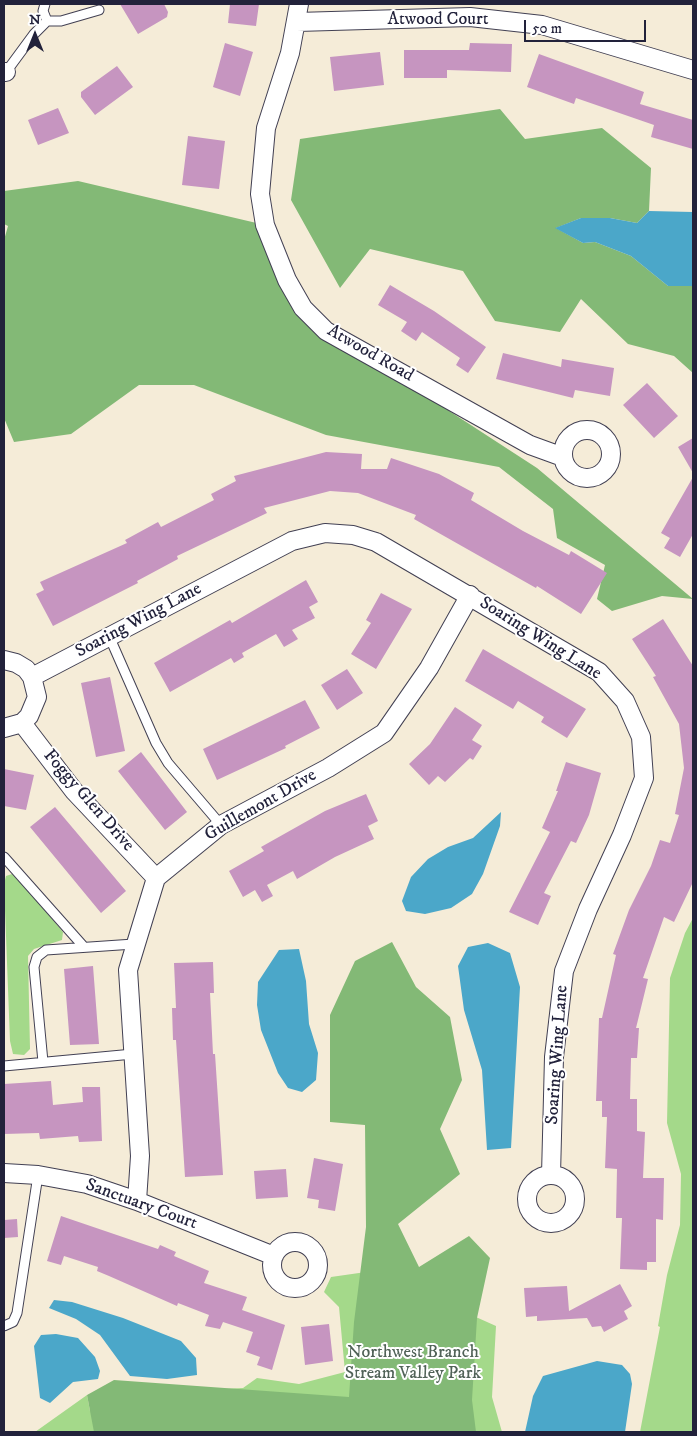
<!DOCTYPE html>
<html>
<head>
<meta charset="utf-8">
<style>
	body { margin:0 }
	#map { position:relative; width:697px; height:1436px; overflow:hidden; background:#f5ecd8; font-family:"IM FELL DW Pica",serif }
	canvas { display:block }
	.frame { position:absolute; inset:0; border:5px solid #22223b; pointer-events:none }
	.north { position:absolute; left:10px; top:10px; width:50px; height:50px; -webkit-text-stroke:4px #fff; paint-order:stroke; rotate:0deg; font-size:14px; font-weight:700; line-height:20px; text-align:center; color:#22223b }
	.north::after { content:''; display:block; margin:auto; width:18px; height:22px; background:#22223b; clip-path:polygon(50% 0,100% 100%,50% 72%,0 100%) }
	.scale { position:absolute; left:524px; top:20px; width:122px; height:22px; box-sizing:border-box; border:2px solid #22223b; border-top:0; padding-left:6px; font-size:15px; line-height:18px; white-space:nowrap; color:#22223b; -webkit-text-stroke:4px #fff; paint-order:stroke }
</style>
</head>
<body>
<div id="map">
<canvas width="697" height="1436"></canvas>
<div class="frame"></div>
<div class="north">N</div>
<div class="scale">50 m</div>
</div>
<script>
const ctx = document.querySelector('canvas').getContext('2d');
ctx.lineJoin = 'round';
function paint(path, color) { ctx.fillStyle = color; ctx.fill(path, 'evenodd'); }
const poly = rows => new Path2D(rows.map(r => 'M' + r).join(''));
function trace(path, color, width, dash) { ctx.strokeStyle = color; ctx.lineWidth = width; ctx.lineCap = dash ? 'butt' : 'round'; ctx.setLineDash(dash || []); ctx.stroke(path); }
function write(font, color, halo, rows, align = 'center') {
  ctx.font = font + ' "IM FELL DW Pica",serif'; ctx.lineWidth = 4; ctx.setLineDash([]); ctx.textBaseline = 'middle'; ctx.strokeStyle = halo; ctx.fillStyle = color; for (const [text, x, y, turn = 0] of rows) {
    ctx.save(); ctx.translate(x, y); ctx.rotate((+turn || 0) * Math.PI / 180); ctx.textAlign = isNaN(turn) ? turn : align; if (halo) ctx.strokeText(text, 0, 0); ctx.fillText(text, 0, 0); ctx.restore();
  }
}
paint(poly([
	[12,874,18,878,63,932,62,940,34,949,28,956,30,1049,24,1055,13,1054,10,1041,4,884,6,876],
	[693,918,693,1432,640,1432,660,1327,658,1326,667,1275,680,1225,681,1174,667,1123,670,978,685,933],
	[373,1271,496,1326,492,1397,502,1432,35,1432,87,1395,90,1411,117,1394,243,1388,257,1378,299,1384,345,1372,339,1307,324,1292,331,1277]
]), '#a4d98a');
paint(poly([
	[500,109,525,139,602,128,651,168,649,211,637,223,610,218,581,218,556,228,583,243,595,242,631,256,668,286,693,286,693,373,674,356,628,344,581,299,560,332,495,321,463,271,370,249,340,288,291,200,300,139],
	[78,181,265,225,326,331,537,468,693,599,662,596,612,611,597,599,605,565,557,538,553,509,499,467,326,435,194,385,139,385,71,434,14,442,4,418,4,240,8,226,4,224,4,191],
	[392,942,416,987,450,1017,462,1080,440,1129,460,1174,398,1224,419,1267,469,1236,490,1258,477,1318,472,1400,476,1432,94,1432,87,1395,114,1380,349,1397,354,1322,366,1227,365,1125,330,1122,330,1015,355,961]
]), '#83b976');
paint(poly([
	[649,211,693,212,693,286,668,286,631,256,595,242,583,243,555,228,581,218,610,218,637,223],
	[501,812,500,826,483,874,472,894,451,908,425,914,406,911,402,901,411,877,428,859,448,847,473,838],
	[488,943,510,953,520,987,511,1148,487,1150,482,1070,464,1010,458,966,468,947],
	[299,949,306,981,309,1024,318,1053,316,1080,302,1092,288,1088,278,1073,261,1030,257,1005,258,982,279,950],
	[54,1300,72,1302,123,1318,181,1341,196,1358,197,1375,167,1379,130,1376,100,1335,76,1319,49,1308],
	[56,1334,78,1338,95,1357,100,1371,98,1379,73,1382,50,1403,40,1398,34,1346,41,1335],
	[597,1361,622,1365,630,1374,632,1384,625,1432,525,1432,533,1396,543,1376]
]), '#4ba7c9');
paint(poly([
	[120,4,164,4,168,12,167,17,138,34],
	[230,4,259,4,256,26,228,23],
	[225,43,253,52,240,96,213,87],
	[470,43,512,44,511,72,447,70,447,78,404,78,404,50,469,50],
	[380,52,384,85,334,91,330,57],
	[539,54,644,92,640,104,693,120,693,149,651,137,654,125,576,98,574,104,527,87],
	[117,66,133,87,95,115,81,97,81,92],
	[58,108,69,133,38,145,28,120],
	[188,136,225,141,219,189,182,185],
	[390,285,434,311,486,347,468,373,456,365,460,358,422,332,416,341,401,331,407,322,378,305],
	[503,353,561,367,562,359,614,368,610,396,575,390,573,398,496,379],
	[647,383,678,416,654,438,623,405],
	[693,438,693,473,678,447],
	[326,452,362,454,361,469,387,469,391,458,439,474,474,493,471,500,523,531,569,555,571,551,607,573,581,614,537,586,536,588,414,519,416,515,358,493,330,491,264,508,267,513,177,556,178,559,137,581,138,583,53,626,36,594,44,590,40,582,127,543,125,540,158,522,161,527,214,500,211,494,236,481,234,476],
	[693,477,693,534,680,557,664,548,670,538,661,533],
	[306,580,318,602,309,607,315,618,292,630,298,639,284,647,276,634,242,653,244,657,234,663,231,658,170,692,154,663,230,620,232,623],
	[381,593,412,609,376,669,351,654,371,623,366,620],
	[663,619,693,666,693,882,674,922,664,917,643,978,648,979,636,1028,639,1028,637,1058,631,1058,630,1099,637,1099,637,1131,645,1132,643,1178,664,1178,663,1220,656,1219,656,1262,647,1262,647,1270,620,1269,622,1218,616,1218,617,1169,605,1168,607,1117,602,1117,602,1101,596,1101,599,1018,602,1018,616,955,613,954,629,910,651,866,660,840,670,843,679,815,675,814,684,768,679,724,653,677,656,676,632,639],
	[483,649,586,709,567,738,541,722,544,717,518,701,513,709,465,681],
	[347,669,363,693,337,710,321,685],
	[110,677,125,751,96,757,81,683],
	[305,700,320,728,285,746,286,748,217,780,203,749],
	[455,707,482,725,472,740,482,746,473,760,470,758,445,782,438,776,429,785,409,764,430,744],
	[141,752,187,812,165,830,118,771],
	[566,762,601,773,589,815,576,843,571,841,544,893,551,896,538,925,509,912,550,832,542,828,558,791,556,791],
	[4,769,34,775,26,810,4,806],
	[366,794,378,821,368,826,374,839,335,857,297,879,293,871,267,885,273,896,262,902,255,890,243,897,229,871,264,851,261,847,325,811],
	[55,807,126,891,101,913,30,827],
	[213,962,214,993,210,993,213,1054,215,1054,223,1175,185,1177,176,1040,173,1040,172,1008,176,1008,174,963],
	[93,966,99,1044,70,1045,64,969],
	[51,1081,53,1105,83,1102,82,1087,100,1087,102,1141,79,1142,78,1136,40,1139,39,1133,4,1134,4,1084],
	[314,1158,343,1164,335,1211,318,1208,319,1200,307,1198],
	[286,1169,288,1197,256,1199,254,1171],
	[61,1216,158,1249,160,1245,176,1252,174,1256,209,1271,204,1283,247,1297,242,1310,285,1325,272,1370,257,1365,260,1357,246,1352,253,1332,223,1322,220,1329,205,1326,209,1315,178,1303,177,1306,109,1276,97,1271,98,1267,64,1256,61,1265,47,1261],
	[17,1219,18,1237,4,1238,4,1220],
	[620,1284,632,1306,624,1311,628,1319,604,1332,601,1326,592,1327,587,1318,537,1321,537,1316,526,1317,524,1288,567,1286,569,1311],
	[329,1324,333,1361,305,1365,301,1327]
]), '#c695c0');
const lane = poly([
	[45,4,43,11,47,21],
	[6,72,34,34,47,21,61,21,99,10],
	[109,636,156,743,168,763,221,825],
	[4,857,84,947],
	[43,1062,34,967,37,957,46,950,134,944],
	[4,1066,133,1054],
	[4,1326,13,1322,17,1313,38,1175]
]);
const street = poly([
	[299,4,290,53,266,128,260,194,265,225,287,280,303,308,326,331,530,445,563,457],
	[297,22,470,17,542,25,693,70],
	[4,72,6,72],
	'563 454a24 24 0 1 1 48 0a24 24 0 1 1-48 0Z',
	[4,660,16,663,26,669,32,677,37,697,29,716,22,723,4,728],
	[32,677,292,541,325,533,353,535,376,542,599,672,625,701,641,737,644,778,622,835,588,909,564,971,554,1057,551,1175],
	[22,723,74,791,156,878],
	[4,1173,38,1175,87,1184,137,1201,274,1256],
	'527 1199a24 24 0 1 1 48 0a24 24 0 1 1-48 0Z',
	[137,1201,140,1156,128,970,156,878,221,825,328,768,384,733,429,668,470,595],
	'272 1265a23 23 0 1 1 46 0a23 23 0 1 1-46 0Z'
]);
trace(lane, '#424053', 11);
trace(street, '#424053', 20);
trace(lane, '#fff', 9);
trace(street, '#fff', 18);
write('18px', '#22223b', '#fff', [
	["Atwood Court",438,20],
	["Atwood Road",370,354,30],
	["Soaring Wing Lane",139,621,-28],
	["Soaring Wing Lane",540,639,32],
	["Foggy Glen Drive",88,801,49],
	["Guillemont Drive",261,806,-30],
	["Soaring Wing Lane",558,1055,-86],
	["Sanctuary Court",141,1205,20]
]);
write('18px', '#506257', '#fff', [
	["Northwest Branch",413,1353],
	["Stream Valley Park",413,1374]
]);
</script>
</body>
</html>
